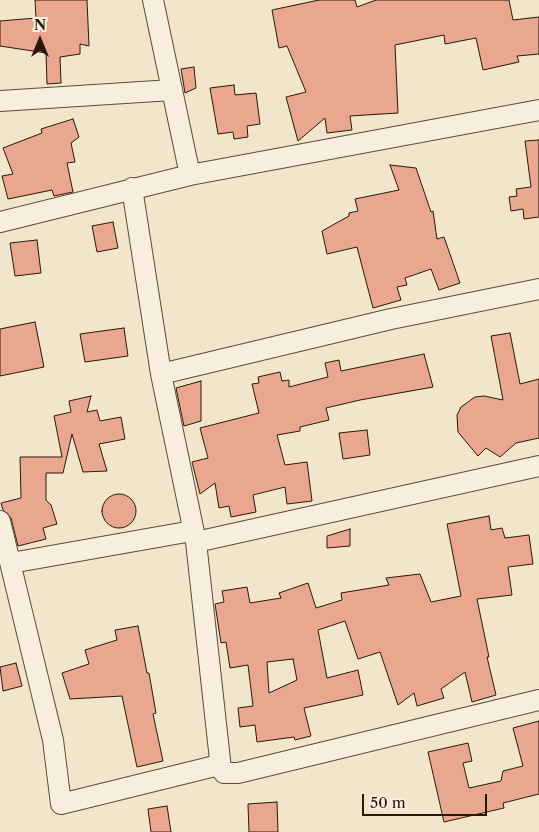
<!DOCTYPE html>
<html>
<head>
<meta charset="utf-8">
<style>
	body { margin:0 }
	#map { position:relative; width:539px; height:832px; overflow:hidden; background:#f2e5cb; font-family:"Libre Caslon Text",serif }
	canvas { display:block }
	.north { position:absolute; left:15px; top:15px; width:50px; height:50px; -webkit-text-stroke:4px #f7eedd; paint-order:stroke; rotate:0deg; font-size:14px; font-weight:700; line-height:20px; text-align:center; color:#281906 }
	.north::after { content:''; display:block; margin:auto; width:18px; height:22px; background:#281906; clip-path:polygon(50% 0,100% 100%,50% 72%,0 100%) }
	.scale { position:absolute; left:362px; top:794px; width:125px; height:22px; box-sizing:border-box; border:2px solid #281906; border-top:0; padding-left:6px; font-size:15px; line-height:18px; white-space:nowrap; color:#281906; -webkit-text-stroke:4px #f7eedd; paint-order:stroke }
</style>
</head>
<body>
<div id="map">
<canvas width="539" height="832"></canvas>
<div class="north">N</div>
<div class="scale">50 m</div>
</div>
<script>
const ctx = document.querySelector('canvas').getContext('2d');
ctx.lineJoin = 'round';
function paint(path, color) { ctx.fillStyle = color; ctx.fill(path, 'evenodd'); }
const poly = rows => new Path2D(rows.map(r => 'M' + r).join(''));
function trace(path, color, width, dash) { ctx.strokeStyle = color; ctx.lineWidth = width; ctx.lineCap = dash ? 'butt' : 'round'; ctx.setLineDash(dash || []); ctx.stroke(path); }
const building = poly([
	[35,0,87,0,89,46,80,44,80,54,60,57,61,83,47,84,46,53,0,46,0,21,36,18,35,0],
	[319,0,355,0,357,7,376,0,509,0,513,20,539,17,539,54,517,56,519,62,483,70,476,38,445,44,444,35,395,45,398,113,350,116,352,130,327,133,325,118,298,141,286,97,306,92,287,46,279,48,272,10,319,0],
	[194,67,196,88,185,93,181,69,194,67],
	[234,85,235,95,256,93,260,124,247,126,248,137,234,139,233,132,218,134,210,88,234,85],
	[73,119,79,137,71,143,75,162,67,163,73,192,54,196,52,190,8,199,2,176,13,174,3,148,42,133,41,129,73,119],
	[539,140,539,217,524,219,523,209,511,211,509,197,517,196,516,189,531,187,525,141,539,140],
	[390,165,416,168,431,212,433,211,437,239,444,237,460,283,439,290,431,269,405,278,407,285,397,287,401,300,373,308,357,247,327,254,322,231,349,216,349,213,358,211,355,199,399,190,390,165],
	[113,222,118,248,97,252,92,226,113,222],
	[37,240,41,273,15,276,10,243,37,240],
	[35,322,44,367,0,376,0,329,35,322],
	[124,328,128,356,85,362,80,334,124,328],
	[510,333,520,384,539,379,539,438,516,443,500,457,486,448,478,456,458,432,457,415,461,407,475,397,484,396,503,400,491,336,510,333],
	[424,354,433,387,360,400,326,408,329,420,300,427,300,431,277,435,285,465,307,462,312,501,287,504,285,487,253,495,256,512,231,517,229,506,219,508,215,483,200,494,192,462,208,458,200,428,259,413,252,384,259,383,258,377,280,372,282,381,289,380,289,387,328,377,325,363,339,360,341,371,424,354],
	[201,381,201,421,184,426,176,388,201,381],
	[91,396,87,412,97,410,100,421,121,417,125,439,99,444,107,471,83,472,72,434,63,473,46,473,46,500,51,505,57,524,43,528,46,539,18,546,11,518,3,510,1,503,21,498,20,457,62,457,54,416,71,412,69,401,91,396],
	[367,430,370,455,343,459,339,433,367,430],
	'102 511a17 17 0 1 1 34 0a17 17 0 1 1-34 0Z',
	[489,516,491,530,502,528,505,538,529,535,533,564,508,567,512,595,477,599,489,657,487,657,496,695,472,702,465,672,441,689,444,698,417,706,414,693,398,705,380,652,358,659,345,621,318,630,327,678,358,670,363,695,304,708,311,736,295,740,294,737,257,742,255,725,240,727,238,708,253,706,248,665,230,668,226,642,221,643,215,604,224,602,222,591,247,587,250,603,281,598,279,593,308,583,316,608,342,600,341,593,389,585,386,578,420,574,431,602,461,596,447,524,489,516],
	[293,659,297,680,269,693,267,662,293,659],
	[350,529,350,546,327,548,327,536,350,529],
	[138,626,147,673,149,673,156,713,153,714,163,761,137,767,122,696,70,699,62,673,89,664,85,650,117,640,115,630,138,626],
	[16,663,22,686,3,691,0,667,16,663],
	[539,721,539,794,503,803,504,808,444,822,428,752,468,743,472,761,463,763,469,788,501,781,503,771,523,766,513,728,539,721],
	[277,802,278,832,249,832,248,804,277,802],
	[167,806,171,832,151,832,148,809,167,806]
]);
paint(building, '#e9a790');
trace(building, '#281906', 1);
const minor = poly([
	[153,0,190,175],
	[0,101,172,90],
	[132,188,161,374,196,542,221,769,224,773,238,773,539,700],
	[0,222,190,175,539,110],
	[161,374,391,319,539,289],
	[0,521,53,740,61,804,219,765],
	[196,542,539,466],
	[11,563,192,531]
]);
trace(minor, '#5a4c37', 22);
trace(minor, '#f7eedd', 20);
</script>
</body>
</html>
